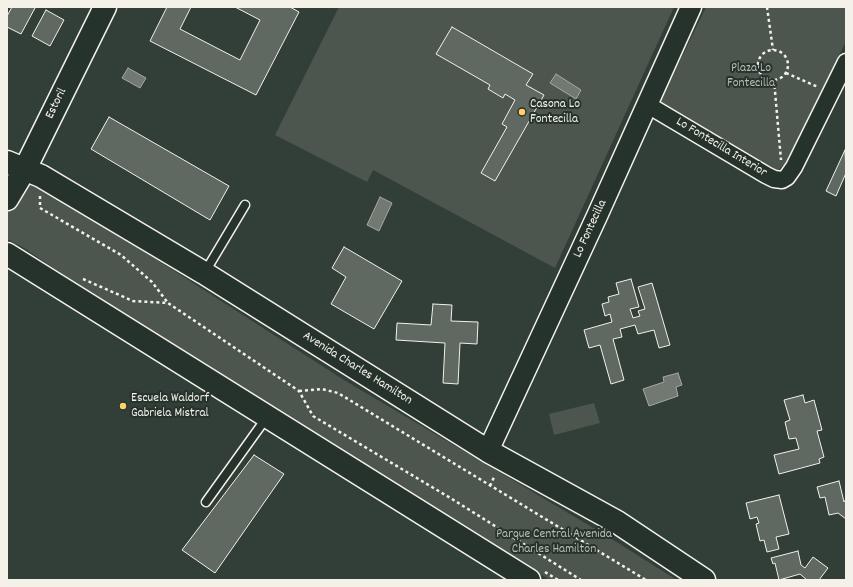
<!DOCTYPE html>
<html>
<head>
<meta charset="utf-8">
<style>
	body { margin:0 }
	#map { position:relative; width:853px; height:587px; overflow:hidden; background:#323e38; font-family:Dekko,sans-serif }
	canvas { display:block }
	.frame { position:absolute; inset:0; border:8px solid #f4f1e8; pointer-events:none }
</style>
</head>
<body>
<div id="map">
<canvas width="853" height="587"></canvas>
<div class="frame"></div>
</div>
<script>
const ctx = document.querySelector('canvas').getContext('2d');
ctx.lineJoin = 'round';
function paint(path, color) { ctx.fillStyle = color; ctx.fill(path, 'evenodd'); }
const poly = rows => new Path2D(rows.map(r => 'M' + r).join(''));
function trace(path, color, width, dash) { ctx.strokeStyle = color; ctx.lineWidth = width; ctx.lineCap = dash ? 'butt' : 'round'; ctx.setLineDash(dash || []); ctx.stroke(path); }
function write(font, color, halo, rows, align = 'center') {
  ctx.font = font + ' Dekko,sans-serif'; ctx.lineWidth = 4; ctx.setLineDash([]); ctx.textBaseline = 'middle'; ctx.strokeStyle = halo; ctx.fillStyle = color; for (const [text, x, y, turn = 0] of rows) {
    ctx.save(); ctx.translate(x, y); ctx.rotate((+turn || 0) * Math.PI / 180); ctx.textAlign = isNaN(turn) ? turn : align; if (halo) ctx.strokeText(text, 0, 0); ctx.fillText(text, 0, 0); ctx.restore();
  }
}
paint(poly([
	[339,7,674,7,555,268,373,170,367,182,275,135],
	[706,7,846,7,846,41,786,163,778,170,769,169,660,102],
	[7,176,42,186,344,380,607,536,677,580,550,580,157,338,24,248,7,239],
	[594,403,600,423,554,435,549,414]
]), '#4c564f');
const water = poly([
	[128,68,146,78,140,88,122,78,128,68],
	[556,74,581,90,576,99,550,83,556,74],
	[380,197,392,203,379,231,367,225,380,197],
	[678,373,682,385,676,387,678,396,649,406,643,389,664,382,663,377,678,373]
]);
paint(water, '#727972');
trace(water, '#a6a9a1', 1);
const building = poly([
	[12,7,32,7,35,8,21,34,7,27,7,16,12,7],
	[167,7,191,7,180,29,240,60,260,20,235,7,290,7,299,12,256,95,150,41,167,7],
	[46,10,64,20,50,46,32,36,46,10],
	[452,27,533,74,526,85,544,95,495,181,481,173,507,127,502,124,515,100,505,94,503,98,488,89,490,85,436,54,452,27],
	[109,117,229,186,210,220,91,149,109,117],
	[845,150,846,173,836,196,826,191,845,150],
	[344,247,402,281,374,329,331,304,346,277,332,268,344,247],
	[631,279,639,307,630,309,633,318,640,316,638,311,645,309,638,287,652,283,670,345,659,348,654,330,638,334,635,325,620,329,622,337,613,339,624,380,611,384,600,345,589,348,584,330,612,322,610,314,605,316,602,304,609,302,608,297,619,294,616,283,631,279],
	[433,304,452,305,451,321,478,322,477,344,460,343,458,384,443,383,445,343,396,340,397,323,431,325,433,304],
	[803,395,805,403,814,400,822,430,817,431,824,457,819,459,820,463,779,474,774,455,799,449,796,438,789,439,785,422,790,420,784,400,803,395],
	[254,455,284,474,215,573,182,550,254,455],
	[839,481,844,502,846,499,846,519,838,513,829,515,825,497,820,498,817,487,839,481],
	[779,495,789,534,776,537,779,549,767,552,764,540,760,541,756,524,759,523,757,517,750,519,746,503,779,495],
	[798,551,801,565,805,568,813,557,828,568,819,580,807,580,800,574,779,580,775,563,773,564,771,558,798,551]
]);
paint(building, '#5f6861');
trace(building, '#f4f1e8', 1);
const service = poly([
	[205,272,245,205],
	[206,502,267,417]
]);
const minor = poly([
	[648,105,766,175,774,179,782,180,787,177,794,167,846,62]
]);
const tertiary = poly([
	[488,451,597,216,691,7]
]);
const secondary = poly([
	[7,162,41,176,204,273,488,451,617,522,704,580],
	[7,199,25,169,105,7],
	[7,254,529,580]
]);
trace(service, '#f4f1e8', 11);
trace(minor, '#f4f1e8', 19);
trace(tertiary, '#f4f1e8', 23);
trace(secondary, '#f4f1e8', 25);
trace(poly([
	[767,7,773,50],
	'758 65a15 15 0 1 1 30 0a15 15 0 1 1-30 0Z',
	[786,73,818,87],
	[774,80,781,160],
	[40,196,40,208,121,255,152,282,168,303],
	[83,279,133,301,168,303,299,391,313,416,452,499,581,580],
	[299,391,322,389,338,393,646,580],
	[490,486,495,475],
	[545,572,558,580]
]), '#f4f1e8', 2.5, [3, 3]);
trace(service, '#26332d', 8);
trace(minor, '#26332d', 16);
trace(tertiary, '#26332d', 20);
trace(secondary, '#26332d', 22);
for (const [x, y, r, color] of [
	[522,112,4,"#ffd166"],
	[123,406,4,"#ffd166"]
]) { const dot = new Path2D(); dot.arc(x, y, r, 0, 2 * Math.PI); ctx.fillStyle = color; ctx.fill(dot); trace(dot, '#26332d', 1.5); }
write('13px', '#b9bbb2', '#26332d', [
	["Plaza Lo",751,69],
	["Fontecilla",751,84],
	["Parque Central Avenida",554,535],
	["Charles Hamilton",554,550]
]);
write('13px', '#f4f1e8', '#26332d', [
	["Estoril",57,104,-64],
	["Lo Fontecilla Interior",721,148,31],
	["Lo Fontecilla",591,229,-65],
	["Avenida Charles Hamilton",357,369,32]
]);
write('13px', '#f4f1e8', '#26332d', [
	["Casona Lo",530,105],
	["Fontecilla",530,120],
	["Escuela Waldorf",131,399],
	["Gabriela Mistral",131,414]
], 'left');
</script>
</body>
</html>
